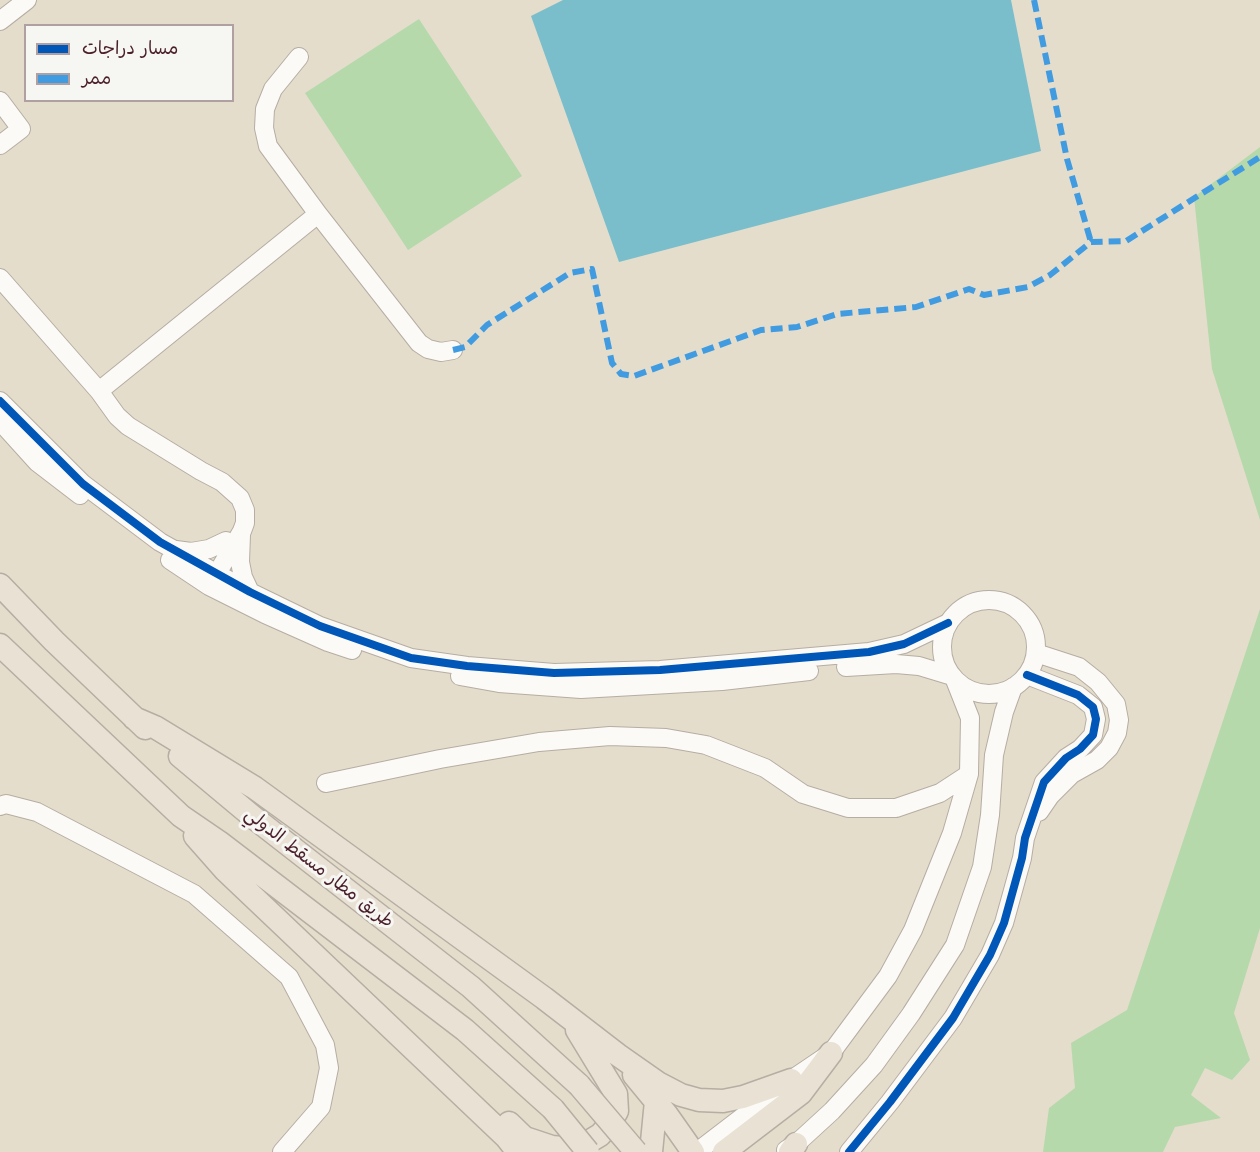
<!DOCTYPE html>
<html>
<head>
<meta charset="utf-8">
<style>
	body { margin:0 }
	#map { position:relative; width:1260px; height:1152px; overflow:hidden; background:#e4ddcc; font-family:"Comic Neue","Playpen Sans Arabic",sans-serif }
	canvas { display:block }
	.legend { position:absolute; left:24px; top:24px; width:210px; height:78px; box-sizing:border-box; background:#f6f6f2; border:2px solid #b1a0a2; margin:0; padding:8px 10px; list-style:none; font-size:18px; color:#4a1f2b }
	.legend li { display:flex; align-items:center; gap:12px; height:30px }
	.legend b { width:30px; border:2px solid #b1a0a2 }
</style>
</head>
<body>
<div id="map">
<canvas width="1260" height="1152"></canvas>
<ul class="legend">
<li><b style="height:8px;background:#0057b8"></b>مسار دراجات</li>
<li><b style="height:8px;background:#409be1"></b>ممر</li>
</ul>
</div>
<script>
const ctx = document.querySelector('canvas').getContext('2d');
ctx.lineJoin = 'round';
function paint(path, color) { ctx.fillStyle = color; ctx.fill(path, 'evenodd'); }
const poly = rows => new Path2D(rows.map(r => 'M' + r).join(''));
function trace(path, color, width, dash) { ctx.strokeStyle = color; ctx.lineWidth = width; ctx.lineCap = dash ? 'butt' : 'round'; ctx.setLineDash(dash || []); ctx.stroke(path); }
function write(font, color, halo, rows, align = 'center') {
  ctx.font = font + ' "Comic Neue","Playpen Sans Arabic",sans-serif'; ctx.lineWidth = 6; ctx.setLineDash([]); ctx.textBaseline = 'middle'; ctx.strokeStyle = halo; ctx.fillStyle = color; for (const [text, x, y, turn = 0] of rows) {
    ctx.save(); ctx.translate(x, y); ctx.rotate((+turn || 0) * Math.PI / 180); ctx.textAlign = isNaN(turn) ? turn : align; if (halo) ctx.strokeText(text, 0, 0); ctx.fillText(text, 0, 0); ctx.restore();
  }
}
paint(poly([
	[419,19,522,176,408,250,305,93],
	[1260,147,1260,520,1212,369,1194,197],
	[1260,609,1260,928,1234,1013,1250,1060,1232,1080,1205,1068,1191,1095,1221,1118,1175,1127,1163,1152,1043,1152,1049,1108,1075,1088,1071,1043,1127,1010]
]), '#b6d9ab');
paint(poly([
	[563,0,1011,0,1041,151,619,262,531,16]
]), '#7abecc');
const minor = poly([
	[0,21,27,0],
	[0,101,21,129,0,145],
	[318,214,419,343,428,349,441,352,453,350],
	[0,278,99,391,117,416,128,426,201,471,222,482,240,498,245,510,245,523,242,531,212,582],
	[99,391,318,214,268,146,264,128,265,109,273,89,299,57],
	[0,401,83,484,160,542,250,592,320,626,411,658,467,666,554,673,660,670,869,652,904,644,948,623],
	[0,421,37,462,80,495],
	[241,535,240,562,243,577,250,592],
	[176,550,191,552,209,549,226,541],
	[170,560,209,586,265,614,328,642,352,650],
	'942 647a47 47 0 1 1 94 0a47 47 0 1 1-94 0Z',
	[1036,653,1079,667,1098,682,1116,704,1119,720,1117,733,1109,748,1097,760,1072,774,1050,796,1039,812],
	[846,667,896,664,919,666,952,676],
	[460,676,499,683,581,689,722,681,809,671],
	[326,783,440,759,539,742,610,736,666,738,706,745,765,768,803,794,848,808,896,808,940,793,969,774],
	[0,806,6,804,37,812,194,894,289,977,325,1045,329,1068,321,1107,282,1152],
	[786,1150,796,1144,832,1111,874,1065,911,1014,955,945,982,867,990,815,994,755,1004,712,1013,687],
	[697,1152,791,1080,831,1053,888,976,913,930,952,833,969,774,970,718,955,680],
	[849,1152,890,1102,953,1018,990,955,1004,923,1022,858,1025,838,1044,782,1066,758,1080,749,1093,735,1096,719,1093,707,1078,695,1027,675]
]);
const major = poly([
	[0,585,54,641,145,728],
	[0,645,181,816,219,842,465,1030,553,1109],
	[134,718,155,727,255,788,544,998,618,1055,658,1083,681,1095,699,1100,723,1101,743,1097,791,1080],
	[180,756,253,817,471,987,579,1085],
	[195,836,225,870,506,1137,518,1152],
	[634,1075,667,1115,693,1152],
	[509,1123,539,1152],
	[525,1138,552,1147,563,1148,585,1144,600,1135,609,1125,617,1111,616,1094,577,1030],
	[651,1152,656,1101],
	[724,1152,801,1093,831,1053],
	[790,1152,796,1144]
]);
trace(minor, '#b6ada3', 20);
trace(major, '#b6ada3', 25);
trace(minor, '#fbfaf7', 18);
trace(major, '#e8e1d4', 22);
const majorBridge = poly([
	[579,1085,636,1152],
	[553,1109,588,1152]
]);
trace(majorBridge, '#b6ada3', 25, []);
trace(majorBridge, '#e8e1d4', 22);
trace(poly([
	[1034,0,1067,159,1091,242],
	[453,350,465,347,487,325,570,273,592,269,612,363,621,374,634,376,761,330,797,327,837,314,916,307,969,289,984,295,1028,287,1050,275,1091,242,1126,241,1260,157]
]), '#409be1', 6, [12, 6]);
trace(poly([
	[0,401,83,484,160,542,250,592,320,626,411,658,467,666,554,673,660,670,869,652,904,644,948,623],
	[849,1152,890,1102,953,1018,990,955,1004,923,1022,858,1025,838,1044,782,1066,758,1080,749,1093,735,1096,719,1093,707,1078,695,1027,675]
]), '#0057b8', 8);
write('18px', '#4a1f2b', '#f6f6f2', [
	["طريق مطار مسقط الدولي",319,868,38]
]);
</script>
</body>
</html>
